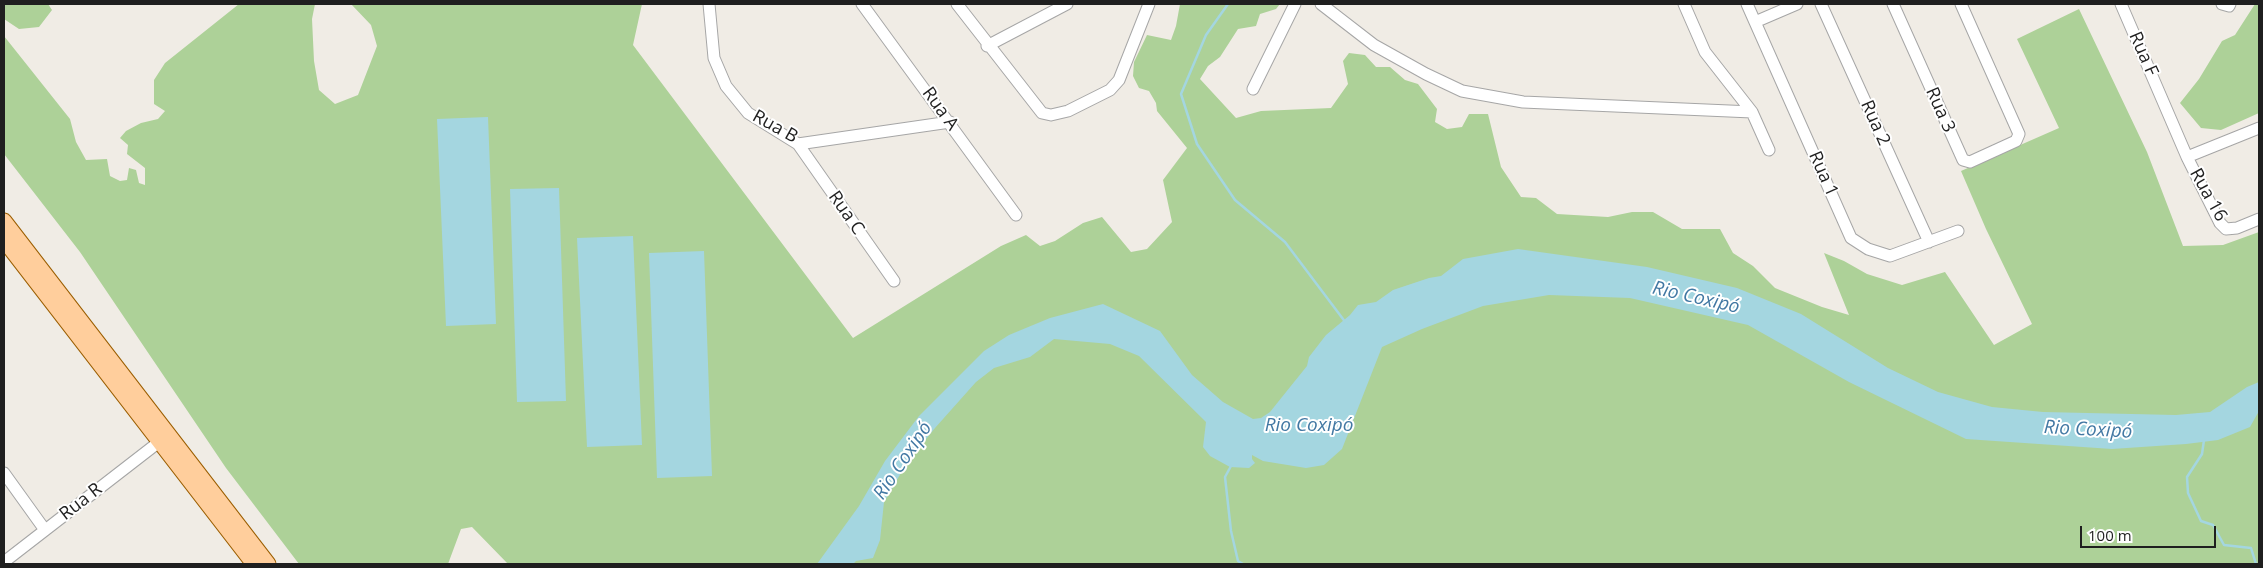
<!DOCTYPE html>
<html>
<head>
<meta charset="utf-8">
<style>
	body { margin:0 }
	#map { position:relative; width:2263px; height:568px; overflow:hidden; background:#f0ece5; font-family:"Open Sans",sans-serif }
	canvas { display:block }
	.frame { position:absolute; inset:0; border:5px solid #1f1f1f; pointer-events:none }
	.scale { position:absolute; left:2080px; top:526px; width:136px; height:22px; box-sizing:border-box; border:2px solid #1f1f1f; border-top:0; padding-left:6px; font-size:15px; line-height:18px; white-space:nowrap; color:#1f1f1f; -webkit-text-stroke:4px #fff; paint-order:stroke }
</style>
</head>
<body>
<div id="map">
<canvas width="2263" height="568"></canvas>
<div class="frame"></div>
<div class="scale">100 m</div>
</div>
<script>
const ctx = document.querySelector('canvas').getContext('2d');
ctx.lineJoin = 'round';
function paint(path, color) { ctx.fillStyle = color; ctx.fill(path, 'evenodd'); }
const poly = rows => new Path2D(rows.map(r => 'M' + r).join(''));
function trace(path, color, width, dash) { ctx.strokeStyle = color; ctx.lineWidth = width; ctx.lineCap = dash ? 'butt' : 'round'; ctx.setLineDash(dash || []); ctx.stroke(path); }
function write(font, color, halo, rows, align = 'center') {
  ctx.font = font + ' "Open Sans",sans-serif'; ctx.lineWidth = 4; ctx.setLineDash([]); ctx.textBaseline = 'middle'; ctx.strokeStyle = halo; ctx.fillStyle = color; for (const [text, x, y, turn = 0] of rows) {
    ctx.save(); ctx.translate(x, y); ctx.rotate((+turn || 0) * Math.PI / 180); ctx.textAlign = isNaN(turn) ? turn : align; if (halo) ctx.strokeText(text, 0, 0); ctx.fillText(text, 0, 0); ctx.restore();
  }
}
paint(poly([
	[4,4,48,4,52,10,39,27,19,29,4,19],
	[239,4,315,4,312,19,314,61,319,90,335,104,358,95,377,46,371,25,351,4,642,4,633,45,853,338,1001,246,1026,235,1040,246,1055,241,1083,223,1102,217,1131,252,1147,249,1172,222,1163,180,1187,148,1157,111,1156,103,1149,91,1139,88,1133,76,1134,62,1147,35,1171,40,1176,26,1180,4,1280,4,1276,9,1260,14,1256,26,1238,29,1220,57,1208,66,1200,79,1236,118,1261,111,1331,108,1348,84,1343,61,1349,53,1365,55,1376,67,1390,67,1405,80,1418,84,1437,109,1435,122,1447,129,1462,127,1469,114,1488,114,1501,167,1521,197,1536,198,1557,214,1608,217,1632,212,1653,212,1682,229,1720,229,1733,253,1753,266,1775,288,1822,307,1849,315,1824,253,1844,261,1867,274,1902,285,1945,272,1994,345,2032,324,1986,229,1961,171,2059,128,2017,39,2079,9,2147,152,2183,246,2223,245,2259,232,2259,564,508,564,472,527,461,529,448,564,299,564,226,468,80,252,4,154,4,36,70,119,76,142,86,160,107,159,110,176,120,181,127,180,129,168,136,170,139,183,145,185,145,168,127,154,128,145,120,138,126,131,141,123,158,119,165,111,154,104,154,80,165,63],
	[2255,4,2259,4,2259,113,2221,130,2201,128,2180,103,2199,79,2222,41,2235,35]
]), '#add198');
paint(poly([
	[488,117,496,324,446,326,437,119],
	[559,188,566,401,517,402,510,189],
	[633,236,642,445,587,447,577,238],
	[1518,249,1647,267,1737,288,1801,314,1888,368,1938,392,1992,407,2043,412,2176,415,2210,412,2247,387,2259,382,2259,411,2250,427,2218,440,2186,444,2112,449,1966,439,1849,382,1748,325,1630,298,1549,295,1483,306,1422,329,1382,347,1342,449,1324,465,1306,468,1263,461,1252,455,1252,459,1255,463,1249,468,1230,467,1210,456,1203,447,1206,422,1139,356,1110,344,1054,339,1030,357,994,368,976,382,935,428,908,461,884,502,880,540,873,558,856,561,853,564,817,564,859,506,885,461,919,416,984,351,1009,335,1050,318,1103,304,1160,331,1192,375,1223,402,1253,419,1261,418,1270,412,1282,397,1307,366,1309,357,1326,335,1350,315,1358,305,1376,302,1393,290,1429,278,1441,276,1463,259],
	[704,251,712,476,657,478,649,253]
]), '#a4d6e0');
trace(poly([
	[1228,4,1206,35,1181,94,1197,144,1235,200,1285,242,1346,323],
	[2204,440,2202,454,2187,477,2188,493,2201,521,2213,525,2224,545,2251,548,2256,564],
	[1231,466,1225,477,1231,531,1238,561,1243,564]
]), '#a4d6e0', 2.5);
const minor = poly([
	[709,4,714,58,726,86,748,113,798,144,950,122],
	[862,4,1016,215],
	[957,4,1042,113,1051,115,1068,111,1110,90,1119,80,1149,4],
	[1321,4,1374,45,1426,74,1462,91,1523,102,1752,112],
	[1684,4,1705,52,1752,112,1769,150],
	[1747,4,1851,238,1868,249,1890,256,1958,231],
	[1821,4,1929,242],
	[1893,4,1963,160,1970,162,2016,141,2019,134,1961,4],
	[2121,4,2187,157,2220,223,2226,229,2237,228,2259,219],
	[2222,4,2229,6,2230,4],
	[1755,22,1797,4],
	[987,46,1067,4],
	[1253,89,1295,4],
	[798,144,894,281],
	[2187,157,2259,128],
	[4,473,45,530],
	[4,562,159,442]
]);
const major = poly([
	[4,221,268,564],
	[4,240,254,564]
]);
trace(minor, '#a6a6a6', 13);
trace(major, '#9b5e00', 17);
trace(minor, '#fff', 11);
trace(major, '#ffce9c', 15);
write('18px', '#1f1f1f', '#fff', [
	["Rua F",2143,54,66],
	["Rua A",940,109,54],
	["Rua 3",1940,110,66],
	["Rua 2",1875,123,66],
	["Rua B",775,127,29],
	["Rua 1",1823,174,66],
	["Rua 16",2208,195,61],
	["Rua C",846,213,55],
	["Rua R",81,502,-38]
]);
write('italic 19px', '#4278a3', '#fff', [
	["Rio Coxipó",1696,298,13],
	["Rio Coxipó",1309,426],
	["Rio Coxipó",2088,430,3],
	["Rio Coxipó",903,461,-56]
]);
</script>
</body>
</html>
